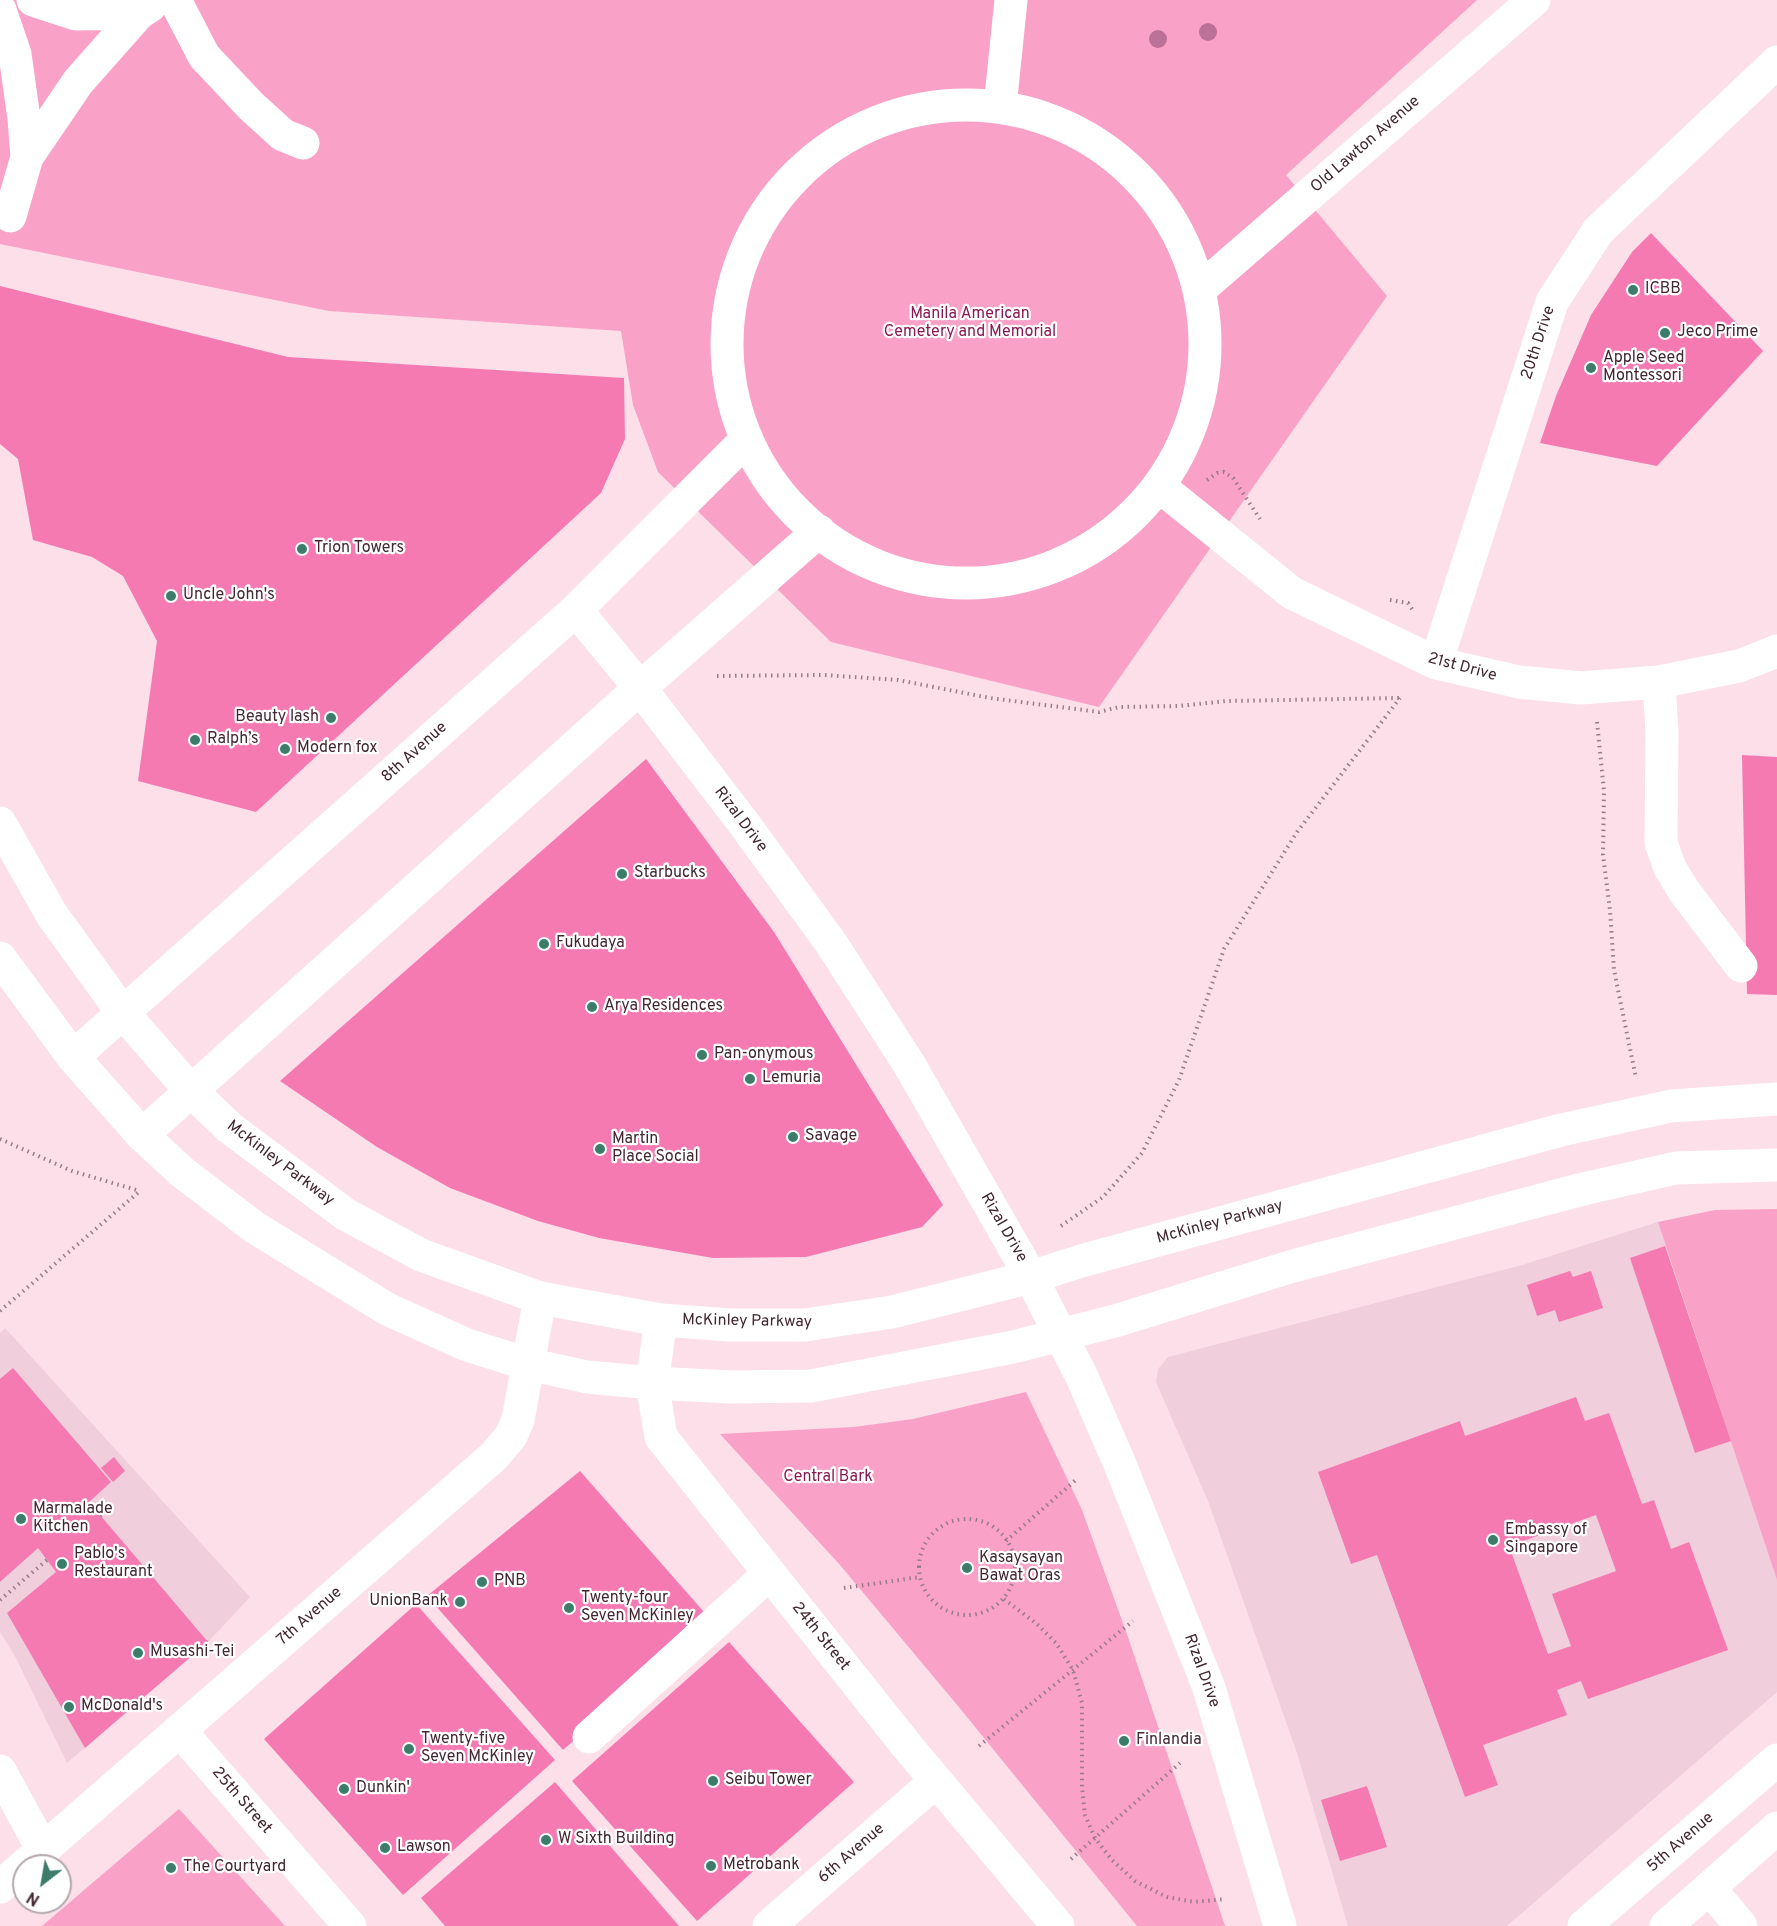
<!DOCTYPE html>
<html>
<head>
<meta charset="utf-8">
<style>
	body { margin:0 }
	#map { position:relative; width:1777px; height:1926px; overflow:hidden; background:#fddfea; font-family:Overpass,sans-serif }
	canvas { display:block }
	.north { position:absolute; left:12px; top:1854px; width:60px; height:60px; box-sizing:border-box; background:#fff; border:2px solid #b3a8ad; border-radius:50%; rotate:211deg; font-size:16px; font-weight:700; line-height:24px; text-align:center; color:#422632 }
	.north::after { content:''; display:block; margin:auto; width:21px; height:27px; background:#3c7c6b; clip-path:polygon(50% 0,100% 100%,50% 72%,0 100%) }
</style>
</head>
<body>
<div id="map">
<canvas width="1777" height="1926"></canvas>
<div class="north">N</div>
</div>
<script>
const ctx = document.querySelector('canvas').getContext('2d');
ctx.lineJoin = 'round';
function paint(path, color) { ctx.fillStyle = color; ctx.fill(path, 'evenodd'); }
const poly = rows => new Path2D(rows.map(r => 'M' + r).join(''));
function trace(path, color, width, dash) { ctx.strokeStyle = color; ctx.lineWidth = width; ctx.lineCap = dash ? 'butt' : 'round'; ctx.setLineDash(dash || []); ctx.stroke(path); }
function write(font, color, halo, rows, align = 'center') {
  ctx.font = font + ' Overpass,sans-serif'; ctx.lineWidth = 4.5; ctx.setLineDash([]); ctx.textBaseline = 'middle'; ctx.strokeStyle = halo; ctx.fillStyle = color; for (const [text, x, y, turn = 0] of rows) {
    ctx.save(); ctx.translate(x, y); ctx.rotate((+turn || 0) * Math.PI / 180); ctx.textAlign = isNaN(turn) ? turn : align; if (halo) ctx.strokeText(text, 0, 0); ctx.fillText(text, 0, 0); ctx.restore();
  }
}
paint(poly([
	[1658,1222,1777,1580,1777,1692,1507,1926,1348,1926,1297,1753,1208,1501,1156,1382,1158,1369,1168,1357,1522,1265],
	[5,1328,250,1597,208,1642,67,1763,16,1658,0,1632,0,1333]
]), '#f0cedb');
paint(poly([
	[0,0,1477,0,1286,175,1387,296,1099,707,831,642,658,472,633,405,621,331,329,311,0,244],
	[1777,1209,1777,1580,1658,1222,1715,1210],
	[1026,1392,1082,1510,1128,1637,1225,1926,1137,1926,958,1706,840,1565,720,1434,854,1427,913,1419],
	[179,1809,285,1926,42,1926]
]), '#f9a1c6');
paint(poly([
	[1651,233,1763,351,1657,466,1540,443,1556,396,1591,315,1632,252],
	[0,286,288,357,624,378,625,439,601,493,256,812,138,781,157,641,123,576,92,557,33,540,18,459,0,444],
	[1742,755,1777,757,1777,995,1747,994],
	[646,759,774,932,943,1205,922,1227,806,1257,713,1258,599,1238,538,1221,450,1188,377,1147,280,1081],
	[1665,1246,1731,1441,1695,1453,1630,1258],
	[1570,1271,1573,1277,1591,1271,1603,1308,1559,1322,1555,1310,1537,1316,1527,1285],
	[13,1368,111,1482,89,1502,208,1642,85,1748,7,1613,56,1572,38,1548,0,1582,0,1379],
	[1576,1397,1585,1421,1609,1413,1642,1504,1654,1500,1671,1549,1689,1542,1728,1650,1588,1699,1581,1681,1557,1690,1567,1715,1483,1745,1498,1785,1465,1797,1377,1555,1351,1564,1318,1472,1460,1421,1465,1436],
	[1596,1515,1616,1571,1552,1594,1571,1646,1548,1654,1509,1546],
	[114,1457,125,1471,113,1482,101,1468],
	[580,1471,711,1620,563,1750,427,1596],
	[416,1604,555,1760,403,1895,264,1739],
	[729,1642,854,1782,697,1921,572,1781],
	[555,1782,679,1926,445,1926,421,1898],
	[1367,1786,1387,1847,1340,1861,1321,1800]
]), '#f57ab2');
trace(poly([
	[1207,480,1217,473,1224,472,1233,478,1260,519],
	[1390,600,1408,603,1414,612],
	[717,676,824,675,898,680,990,698,1099,712,1119,707,1179,706,1226,701,1400,698],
	[1597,722,1604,791,1603,855,1610,910,1614,970,1636,1078],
	[0,1139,72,1171,140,1191],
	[1061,1226,1103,1197,1142,1153,1179,1080,1224,949,1297,832,1400,698],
	[0,1311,140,1191],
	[100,1516,109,1508],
	'919 1567a48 48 0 1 1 96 0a48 48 0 1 1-96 0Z',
	[1006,1541,1078,1478],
	[844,1588,920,1577],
	[1004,1599,1038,1625,1056,1643,1073,1670,1082,1703,1082,1787,1085,1815,1095,1838,1112,1860,1135,1881,1167,1897,1194,1902,1226,1899],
	[0,1600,47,1560],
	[979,1746,1133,1621],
	[1071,1859,1180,1763]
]), '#997c87', 4, [1.5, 4.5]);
trace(poly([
	[33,0,76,14,139,13,150,6],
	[175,0,204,56,251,106,283,135,303,143],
	[0,10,15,54,24,119,27,157,10,216],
	'727 344a239 239 0 1 1 478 0a239 239 0 1 1-478 0Z',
	[1000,107,1011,0],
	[27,157,78,82,139,13],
	[1199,290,1534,0],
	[1159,486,1292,593,1436,663,1519,682,1581,688,1659,682,1739,666,1777,651],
	[576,610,640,688,742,821,831,943,909,1064,1031,1277,1082,1377,1119,1462,1209,1688,1280,1926],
	[1436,663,1552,302,1598,231,1777,62],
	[1659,682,1662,733,1661,843,1670,868,1684,891,1741,966],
	[73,1057,576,610,747,439],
	[142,1135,640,688,819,531],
	[661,1320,652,1383,661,1437,907,1746,1058,1926],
	[180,1731,350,1926],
	[589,1737,769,1574],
	[0,1771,43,1850],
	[0,1887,493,1457,511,1436,518,1420,540,1298],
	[1709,1888,1741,1926],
	[769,1926,936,1781]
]), '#fff', 33);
trace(poly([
	[0,823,52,915,123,1013,191,1091,230,1128,345,1214,421,1255,540,1298,661,1320,730,1325,805,1325,892,1312,1031,1277,1081,1261,1561,1130,1671,1106,1777,1099],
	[0,958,73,1057,142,1135,182,1172,254,1227,387,1309,467,1345,528,1364,587,1377,652,1383,732,1387,811,1386,1013,1347,1115,1321,1293,1266,1583,1189,1676,1168,1777,1165],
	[1584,1926,1777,1760],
	[1666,1926,1777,1828]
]), '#fff', 33);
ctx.fillStyle = '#bc7298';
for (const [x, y] of [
	[1208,32],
	[1158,39]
]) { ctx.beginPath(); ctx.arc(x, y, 9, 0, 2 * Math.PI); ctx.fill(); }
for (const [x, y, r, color] of [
	[1633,290,6,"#3c7c6b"],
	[1665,333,6,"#3c7c6b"],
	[1591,368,6,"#3c7c6b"],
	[302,549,6,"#3c7c6b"],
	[171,596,6,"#3c7c6b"],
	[331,718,6,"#3c7c6b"],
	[195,740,6,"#3c7c6b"],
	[285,749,6,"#3c7c6b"],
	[622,874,6,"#3c7c6b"],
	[544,944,6,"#3c7c6b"],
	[592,1007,6,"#3c7c6b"],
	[702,1055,6,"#3c7c6b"],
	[750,1079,6,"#3c7c6b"],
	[793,1137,6,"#3c7c6b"],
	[600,1149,6,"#3c7c6b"],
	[21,1519,6,"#3c7c6b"],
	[1493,1540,6,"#3c7c6b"],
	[62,1564,6,"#3c7c6b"],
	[967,1568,6,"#3c7c6b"],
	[482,1582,6,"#3c7c6b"],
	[460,1602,6,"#3c7c6b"],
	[569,1608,6,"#3c7c6b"],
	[138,1653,6,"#3c7c6b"],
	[69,1707,6,"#3c7c6b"],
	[1124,1741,6,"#3c7c6b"],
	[409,1749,6,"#3c7c6b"],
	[713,1781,6,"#3c7c6b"],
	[344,1789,6,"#3c7c6b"],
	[546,1840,6,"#3c7c6b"],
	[385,1848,6,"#3c7c6b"],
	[711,1866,6,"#3c7c6b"],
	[171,1868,6,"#3c7c6b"]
]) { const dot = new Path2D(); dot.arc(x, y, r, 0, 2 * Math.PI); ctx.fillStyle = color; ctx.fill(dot); trace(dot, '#fff', 2); }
write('16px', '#422632', '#fff', [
	["Old Lawton Avenue",1366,145,-41],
	["20th Drive",1539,343,-72],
	["21st Drive",1462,668,15],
	["8th Avenue",415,753,-42],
	["Rizal Drive",740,820,53],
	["McKinley Parkway",280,1164,37],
	["McKinley Parkway",1220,1223,-15],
	["Rizal Drive",1003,1228,60],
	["McKinley Parkway",747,1322,1],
	["7th Avenue",310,1617,-41],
	["24th Street",820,1637,51],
	["Rizal Drive",1201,1671,70],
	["25th Street",241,1801,49],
	["5th Avenue",1681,1843,-41],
	["6th Avenue",852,1854,-41]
]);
write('16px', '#422632', '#fff', [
	["ICBB",1645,290],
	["Jeco Prime",1677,333],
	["Apple Seed",1603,359],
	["Montessori",1603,377],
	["Trion Towers",314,549],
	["Uncle John's",183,596],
	["Beauty lash",319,718,"right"],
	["Ralph’s",207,740],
	["Modern fox",297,749],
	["Starbucks",634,874],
	["Fukudaya",556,944],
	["Arya Residences",604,1007],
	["Pan-onymous",714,1055],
	["Lemuria",762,1079],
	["Savage",805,1137],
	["Martin",612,1140],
	["Place Social",612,1158],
	["Marmalade",33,1510],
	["Kitchen",33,1528],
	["Embassy of",1505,1531],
	["Singapore",1505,1549],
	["Pablo's",74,1555],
	["Restaurant",74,1573],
	["Kasaysayan",979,1559],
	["Bawat Oras",979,1577],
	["PNB",494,1582],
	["Twenty-four",581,1599],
	["Seven McKinley",581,1617],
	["UnionBank",448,1602,"right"],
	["Musashi-Tei",150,1653],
	["McDonald's",81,1707],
	["Twenty-five",421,1740],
	["Seven McKinley",421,1758],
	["Finlandia",1136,1741],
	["Seibu Tower",725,1781],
	["Dunkin'",356,1789],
	["W Sixth Building",558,1840],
	["Lawson",397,1848],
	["Metrobank",723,1866],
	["The Courtyard",183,1868]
], 'left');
write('16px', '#871954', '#fff', [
	["Manila American",970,315],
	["Cemetery and Memorial",970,333],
	["Central Bark",828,1478]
]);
</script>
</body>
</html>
